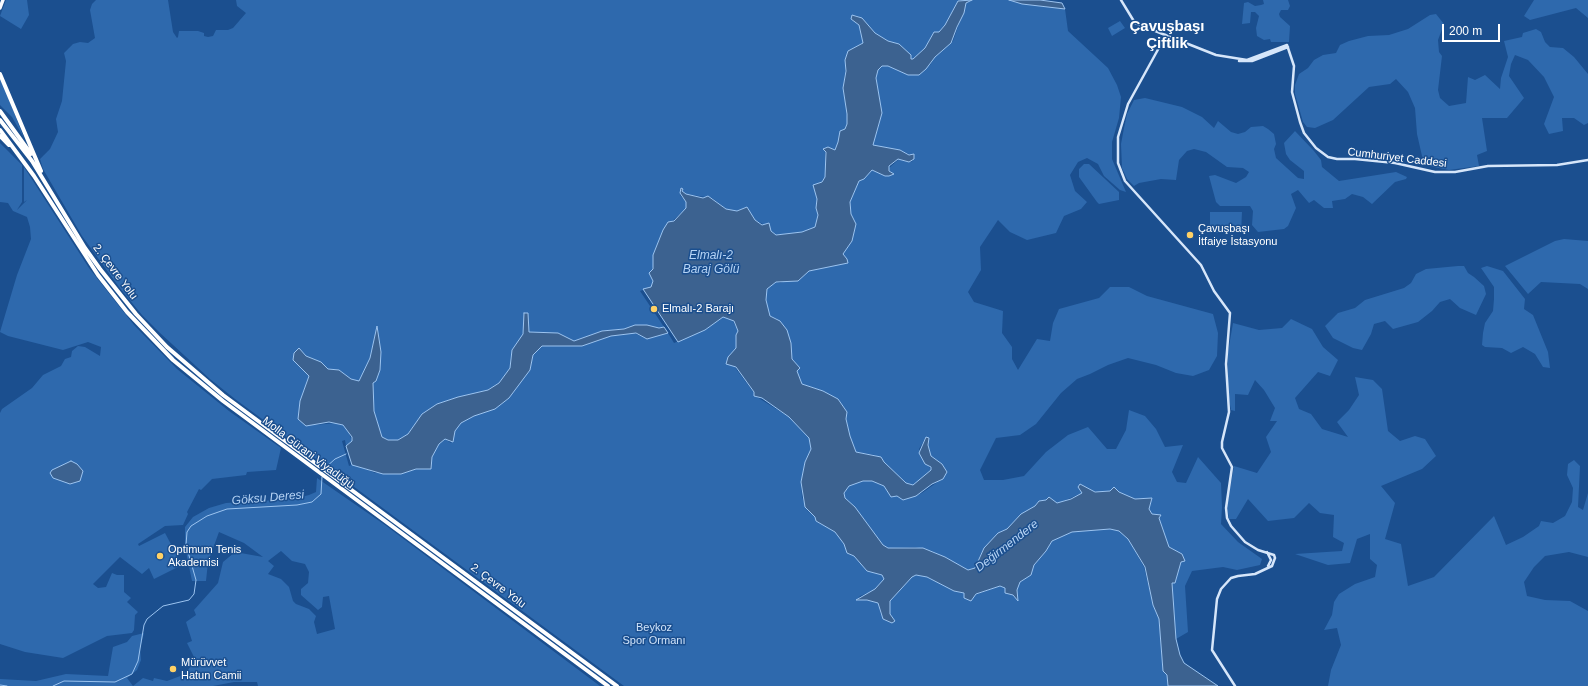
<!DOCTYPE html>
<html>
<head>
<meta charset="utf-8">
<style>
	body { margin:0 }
	#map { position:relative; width:1588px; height:686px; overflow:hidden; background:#1b4f8f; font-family:Arial,sans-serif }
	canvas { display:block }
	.scale { position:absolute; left:1442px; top:24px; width:58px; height:18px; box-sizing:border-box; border:2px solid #fff; border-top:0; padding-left:5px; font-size:12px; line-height:14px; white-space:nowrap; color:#fff; -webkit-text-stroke:3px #1b4f8f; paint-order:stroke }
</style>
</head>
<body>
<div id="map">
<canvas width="1588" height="686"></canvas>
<div class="scale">200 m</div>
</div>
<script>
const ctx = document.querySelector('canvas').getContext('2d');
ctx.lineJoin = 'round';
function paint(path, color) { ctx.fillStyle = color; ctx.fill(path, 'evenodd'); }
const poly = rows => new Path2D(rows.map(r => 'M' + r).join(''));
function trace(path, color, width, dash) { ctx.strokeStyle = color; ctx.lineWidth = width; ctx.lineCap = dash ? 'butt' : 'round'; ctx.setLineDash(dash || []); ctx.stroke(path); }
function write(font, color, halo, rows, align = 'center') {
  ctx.font = font + ' Arial,sans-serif'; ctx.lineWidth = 3; ctx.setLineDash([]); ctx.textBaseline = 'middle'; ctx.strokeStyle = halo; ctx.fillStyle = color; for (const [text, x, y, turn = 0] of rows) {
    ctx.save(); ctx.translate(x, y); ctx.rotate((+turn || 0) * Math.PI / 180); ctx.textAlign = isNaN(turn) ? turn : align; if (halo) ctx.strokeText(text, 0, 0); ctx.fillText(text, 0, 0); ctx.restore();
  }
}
paint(poly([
	[6,0,27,0,29,15,21,29,0,16],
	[96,0,168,0,173,32,177,38,178,37,179,31,198,31,204,33,204,36,208,37,213,36,216,30,228,30,233,28,246,13,237,6,236,0,961,0,958,1,945,25,939,32,934,32,925,48,913,59,910,59,910,55,899,44,888,41,875,33,858,16,852,15,853,20,859,25,863,43,848,51,843,88,847,114,847,124,845,129,840,131,838,142,835,150,830,148,825,151,825,177,815,190,817,199,816,208,818,215,815,227,802,232,776,235,765,225,755,220,747,207,737,211,726,209,712,198,686,194,682,191,682,188,680,195,686,202,686,208,663,230,653,255,654,264,650,275,653,281,651,287,640,291,664,327,659,328,651,326,635,325,624,329,602,331,574,341,558,333,528,332,528,313,522,336,511,354,510,368,499,383,488,390,458,397,437,404,422,414,408,434,398,440,388,440,382,437,374,411,373,383,380,370,381,352,377,327,370,358,359,381,351,379,339,370,328,369,321,362,306,356,299,348,303,370,309,376,300,401,315,425,336,423,343,425,349,433,352,441,346,446,345,440,342,441,349,466,354,464,375,473,407,472,416,469,431,469,432,457,439,444,445,439,451,443,455,431,461,423,474,416,499,406,509,398,530,370,533,355,542,346,582,346,611,336,634,333,647,339,668,333,674,343,705,330,723,317,732,319,738,331,736,335,736,348,728,357,734,366,757,397,789,417,809,438,811,449,805,462,801,482,802,497,807,510,815,517,816,521,835,532,844,544,849,554,854,556,867,571,882,575,884,579,873,591,860,596,857,600,867,600,878,603,881,615,890,614,890,601,912,577,916,575,927,577,954,591,975,595,1000,586,1005,588,1018,600,1017,590,1020,582,1031,575,1034,565,1046,551,1052,541,1071,532,1110,529,1119,531,1128,539,1144,567,1153,605,1159,619,1163,671,1167,675,1168,686,624,686,235,399,210,379,160,333,142,315,119,287,82,236,43,169,40,159,50,149,58,132,56,119,62,101,66,61,64,53,73,44,80,42,88,43,95,38,90,10,92,4],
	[972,0,1009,0,1022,4,1065,9,1068,31,1108,68,1117,85,1121,97,1119,118,1112,142,1112,159,1126,192,1120,190,1104,176,1098,164,1087,158,1078,162,1070,175,1075,191,1087,202,1081,209,1064,216,1056,233,1027,240,1010,232,998,220,980,247,981,270,968,292,974,302,1003,311,1002,333,1012,347,1012,359,1018,370,1037,339,1050,341,1053,323,1059,309,1099,298,1110,287,1129,287,1147,296,1213,314,1218,333,1217,356,1209,370,1193,376,1176,373,1156,365,1128,358,1108,365,1090,374,1077,379,1061,393,1036,424,1020,435,996,438,980,470,984,480,1003,480,1024,476,1046,452,1068,435,1088,427,1107,449,1116,449,1126,430,1129,410,1145,416,1156,429,1165,447,1183,445,1172,472,1177,482,1186,483,1198,457,1221,483,1222,507,1221,524,1238,542,1262,559,1260,565,1237,570,1223,567,1192,571,1185,586,1188,632,1176,639,1172,582,1175,583,1181,562,1185,561,1182,554,1169,547,1159,518,1152,514,1149,509,1152,498,1135,499,1119,492,1114,487,1110,491,1099,492,1093,491,1087,488,1082,493,1059,503,1046,500,1039,501,1035,506,1018,517,1007,529,998,533,981,553,975,569,968,570,932,551,915,547,888,548,883,545,855,507,845,498,844,493,849,485,863,481,872,481,884,486,891,497,897,496,903,500,922,493,936,483,947,472,942,464,931,456,926,437,919,449,931,470,913,485,906,483,875,455,856,452,850,436,846,419,847,412,838,399,823,391,802,384,797,371,800,368,792,359,791,343,777,319,770,316,766,300,766,289,776,282,780,283,786,281,798,281,809,271,847,263,843,254,852,241,856,224,851,214,850,202,859,181,864,179,872,170,885,176,893,174,888,169,899,159,909,162,913,161,911,155,900,150,872,145,879,125,881,110,876,78,878,70,882,66,888,66,903,73,930,65,935,57,953,41,966,3],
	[1263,0,1288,0,1290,6,1288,10,1281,10,1279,14,1280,17,1290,26,1289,42,1271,42,1270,39,1264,40,1257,36,1256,28,1259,16,1255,12,1251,12,1250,23,1242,24,1244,3,1248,2,1255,6,1261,5,1264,4],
	[1534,0,1588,0,1588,18,1576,8,1530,20,1524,16],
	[1436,14,1444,24,1438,40,1439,52,1442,56,1438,90,1440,98,1449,106,1466,103,1468,77,1475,80,1485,75,1500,89,1501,78,1508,57,1504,41,1522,37,1523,33,1536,29,1541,32,1545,42,1550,47,1563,48,1574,57,1588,74,1588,123,1584,125,1574,118,1562,118,1563,131,1549,134,1544,124,1554,97,1544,77,1528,60,1515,55,1511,64,1509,76,1524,98,1507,118,1482,118,1487,151,1477,155,1479,166,1449,170,1429,166,1422,156,1417,134,1415,108,1408,92,1396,79,1390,84,1369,87,1333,120,1315,128,1307,127,1303,122,1295,94,1295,85,1299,74,1308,68,1314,60,1323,55,1336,53,1340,45,1349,41,1368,36,1389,35,1408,29,1430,15],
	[1120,21,1125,28,1112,36,1108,28],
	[0,79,6,92,24,138,12,117,0,105],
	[1145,98,1182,107,1202,117,1214,128,1218,121,1231,132,1238,134,1245,132,1251,127,1263,126,1268,129,1274,134,1276,144,1274,149,1276,158,1298,178,1304,179,1304,171,1290,160,1286,154,1284,143,1295,131,1314,151,1321,160,1322,167,1339,181,1396,172,1407,177,1406,179,1395,182,1372,204,1363,197,1352,194,1345,199,1332,201,1333,208,1324,208,1314,200,1309,203,1298,190,1291,194,1296,208,1288,226,1284,229,1258,232,1252,225,1253,211,1250,206,1220,206,1216,202,1209,176,1215,175,1236,183,1246,177,1249,172,1243,168,1227,167,1206,152,1194,149,1187,151,1179,160,1176,180,1161,179,1139,183,1134,186,1127,179,1122,168,1121,144,1124,128,1127,114,1134,100],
	[0,143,22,165,22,202,17,210,27,200,24,202,24,167,89,268,134,325,177,369,229,411,281,448,276,470,247,472,246,475,212,479,201,490,199,489,187,512,188,514,183,525,165,526,138,544,139,546,165,533,182,565,154,579,149,568,142,574,120,557,93,584,98,588,106,587,112,573,117,575,124,575,124,592,131,598,127,602,138,612,135,615,134,630,132,633,107,636,63,658,25,652,0,644,0,413,2,409,32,388,43,375,61,366,65,359,71,357,72,351,78,346,85,347,100,356,101,347,88,342,63,350,8,336,0,332,17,275,31,239,30,227,27,217,13,211,8,203,0,202],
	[1084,164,1089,164,1119,192,1119,200,1099,204,1097,202,1079,177,1079,169],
	[1210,212,1242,212,1241,233,1210,233],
	[1564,239,1588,241,1588,289,1580,284,1541,282,1528,294,1505,266,1555,241],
	[1458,266,1464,266,1468,273,1474,277,1484,286,1486,294,1476,315,1460,308,1450,299,1440,302,1432,311,1418,322,1393,329,1385,321,1374,324,1371,334,1362,350,1353,348,1333,338,1325,326,1338,313,1355,308,1365,300,1404,288,1411,283,1416,274,1426,269],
	[1487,266,1503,271,1525,299,1524,309,1533,315,1548,352,1550,368,1543,367,1535,354,1523,347,1511,353,1502,348,1485,347,1482,345,1483,333,1485,323,1493,311,1494,299,1494,287,1481,268],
	[1291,319,1312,329,1323,347,1338,360,1330,376,1318,372,1295,398,1299,409,1311,414,1322,429,1348,437,1337,422,1349,410,1359,395,1355,377,1373,380,1382,389,1388,431,1400,441,1415,436,1425,439,1436,456,1422,469,1381,486,1395,503,1385,539,1401,544,1408,586,1434,577,1494,516,1506,545,1523,537,1539,526,1541,521,1553,523,1565,516,1572,502,1573,488,1567,475,1568,464,1574,460,1580,466,1578,507,1583,510,1588,493,1588,557,1569,552,1545,556,1534,567,1524,582,1527,596,1545,600,1570,601,1588,611,1588,686,1328,686,1331,670,1341,645,1337,628,1324,630,1332,615,1334,602,1339,594,1355,584,1375,577,1377,565,1370,559,1370,534,1357,539,1350,563,1328,565,1295,554,1342,551,1344,543,1333,537,1334,515,1320,513,1309,503,1294,518,1268,521,1248,499,1236,519,1229,519,1227,506,1234,466,1257,473,1271,452,1266,437,1277,421,1270,421,1275,408,1264,390,1255,380,1248,395,1235,394,1235,411,1231,410,1228,394,1228,352,1233,323,1259,330,1282,328],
	[317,478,385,525,600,686,258,686,257,682,234,682,213,686,0,686,0,679,36,681,66,674,108,676,113,647,127,642,132,636,144,633,140,648,141,660,137,670,127,678,133,686,143,678,153,681,154,678,167,681,183,675,196,661,187,643,192,641,186,622,196,615,194,610,218,583,223,562,235,552,263,557,244,543,219,532,208,562,206,581,192,581,185,547,185,527,193,517,209,508,226,503,293,499,309,495,316,492],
	[281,551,292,561,305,564,309,572,308,583,301,589,301,595,318,610,322,607,323,597,329,596,335,629,317,634,314,622,316,616,309,609,296,604,293,601,289,587,281,579,268,574,274,566,268,561]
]), '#2e69ad');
const water = poly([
	[972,0,966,3,964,13,957,27,951,43,935,57,926,69,919,75,908,75,888,66,882,66,878,70,876,78,882,113,873,145,900,150,909,155,914,154,914,159,909,162,898,159,889,166,889,171,894,174,889,176,885,176,872,170,864,179,859,181,850,202,851,214,856,224,852,241,843,254,847,259,848,263,809,271,798,281,776,282,767,289,766,300,770,316,780,321,787,330,791,343,792,359,800,368,797,371,802,384,823,391,838,399,847,412,846,419,850,436,856,452,881,457,884,462,906,483,913,485,931,470,931,467,925,464,919,453,926,437,929,438,928,445,931,456,942,464,947,472,943,479,932,484,916,496,903,500,897,496,891,497,884,486,872,481,863,481,849,486,844,493,845,498,855,507,883,545,888,548,923,548,945,557,968,570,975,568,984,548,998,533,1007,529,1021,514,1035,506,1039,501,1046,500,1049,497,1057,503,1071,499,1082,493,1078,487,1080,484,1095,492,1110,491,1114,487,1119,492,1135,499,1152,498,1149,509,1152,514,1161,515,1159,518,1169,547,1182,554,1185,561,1181,562,1175,583,1172,583,1176,639,1180,655,1184,663,1218,686,1168,686,1167,675,1163,671,1159,619,1153,605,1145,567,1128,539,1119,531,1110,529,1072,532,1052,541,1046,551,1034,565,1031,575,1020,582,1017,590,1018,601,1013,595,1005,593,1005,588,1000,586,976,594,971,601,964,598,964,593,954,591,927,577,916,575,912,577,890,601,890,614,895,621,892,623,883,619,878,603,867,600,856,600,875,589,884,579,882,575,867,571,854,556,847,553,844,544,835,532,816,521,815,517,805,507,801,482,805,462,811,449,809,438,789,417,762,398,754,396,754,392,736,367,726,364,728,357,736,348,736,335,738,331,734,321,723,317,705,330,678,342,643,289,651,287,653,281,649,273,653,269,653,255,663,230,668,222,674,221,686,208,686,202,680,193,681,188,683,189,682,191,686,194,703,198,708,196,726,209,737,211,747,207,755,220,762,225,769,223,771,231,776,235,802,232,815,227,818,215,816,208,817,199,813,185,822,182,825,177,826,152,823,149,828,147,835,150,838,142,840,131,845,129,847,124,847,114,843,88,846,71,845,60,848,51,863,43,859,25,851,19,852,15,862,18,875,33,888,41,899,44,911,55,911,59,913,59,925,48,934,32,939,32,945,25,958,1,972,0],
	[1009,0,1040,0,1062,3,1065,9,1022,4,1009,0],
	[524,313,528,313,529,332,558,333,574,341,602,331,624,329,635,325,647,325,659,328,664,327,668,333,647,339,636,333,611,336,582,346,542,346,533,355,530,370,509,398,495,409,474,416,461,423,455,431,453,442,445,439,439,444,432,457,431,469,416,469,401,474,383,474,352,465,346,446,352,441,352,437,343,425,329,422,306,426,298,419,300,401,309,376,293,360,294,353,299,348,306,356,321,362,328,369,339,370,351,379,359,381,370,358,377,326,381,352,380,370,376,381,373,383,374,411,382,437,388,440,398,440,408,434,422,414,437,404,458,397,488,390,499,383,510,368,512,350,523,334,524,313],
	[71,461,77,464,83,471,80,481,70,484,53,478,50,473,52,470,71,461]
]);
paint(water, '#3c6290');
trace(water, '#9cc4f0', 1);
trace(poly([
	[325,468,335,459,346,454],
	[0,685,7,686],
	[53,686,64,681,115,682,132,674,138,661,144,625,147,619,163,606,189,600,194,594,196,580,186,545,187,532,191,526,207,516,227,509,297,505,312,502,321,494,322,477]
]), '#9cc4f0', 1);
trace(poly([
	[1121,0,1135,23,1216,55,1247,60,1287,45,1294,66,1292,92,1300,122,1304,133,1316,148,1328,157,1337,159,1355,159,1395,163,1435,172,1455,172,1488,166,1557,165,1588,160],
	[1166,35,1128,104,1118,137,1118,163,1125,181,1201,265,1214,291,1230,313,1226,364,1229,412,1222,442,1222,448,1232,467,1226,508,1227,518,1231,526,1245,542,1258,550,1274,555,1275,558,1272,566,1255,574,1238,576,1231,578,1221,589,1217,599,1212,650,1235,686],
	[1239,61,1252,61,1288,47],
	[1267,552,1271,560,1268,566]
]), '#d6e6fa', 2.5);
trace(poly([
	[0,8,3,0]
]), '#f8faff', 3.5);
trace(poly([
	[0,74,41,171],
	[0,111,31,154],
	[0,120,32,161,85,248,100,269,136,314,167,347,223,395,617,686],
	[0,130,34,176,98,275,127,312,173,360,223,401,608,686],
	[0,136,9,145]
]), '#fff', 4);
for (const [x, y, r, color] of [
	[1190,235,4,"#ffd166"],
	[654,309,4,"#ffd166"],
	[160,556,4,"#ffd166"],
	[173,669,4,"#ffd166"]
]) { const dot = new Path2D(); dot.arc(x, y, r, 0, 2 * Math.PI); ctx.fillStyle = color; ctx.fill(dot); trace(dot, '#1b4f8f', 1.5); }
write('11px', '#fff', '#1b4f8f', [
	["Cumhuriyet Caddesi",1397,158,7],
	["2. Çevre Yolu",115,272,53],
	["Molla Gürani Viyadüğü",308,453,37],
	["2. Çevre Yolu",498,586,37]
]);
write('11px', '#fff', '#1b4f8f', [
	["Çavuşbaşı",1198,229],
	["İtfaiye İstasyonu",1198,242],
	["Elmalı-2 Barajı",662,309],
	["Optimum Tenis",168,550],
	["Akademisi",168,563],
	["Mürüvvet",181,663],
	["Hatun Camii",181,676]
], 'left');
write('11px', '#cfe3fa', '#1b4f8f', [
	["Beykoz",654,628],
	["Spor Ormanı",654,641]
]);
write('italic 12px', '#b5d3f5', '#1b4f8f', [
	["Elmalı-2",711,256],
	["Baraj Gölü",711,270],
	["Göksu Deresi",268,498,-5],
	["Değirmendere",1007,546,-38]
]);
write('bold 15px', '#fff', '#1b4f8f', [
	["Çavuşbaşı",1167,27],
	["Çiftlik",1167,44]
]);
</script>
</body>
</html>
